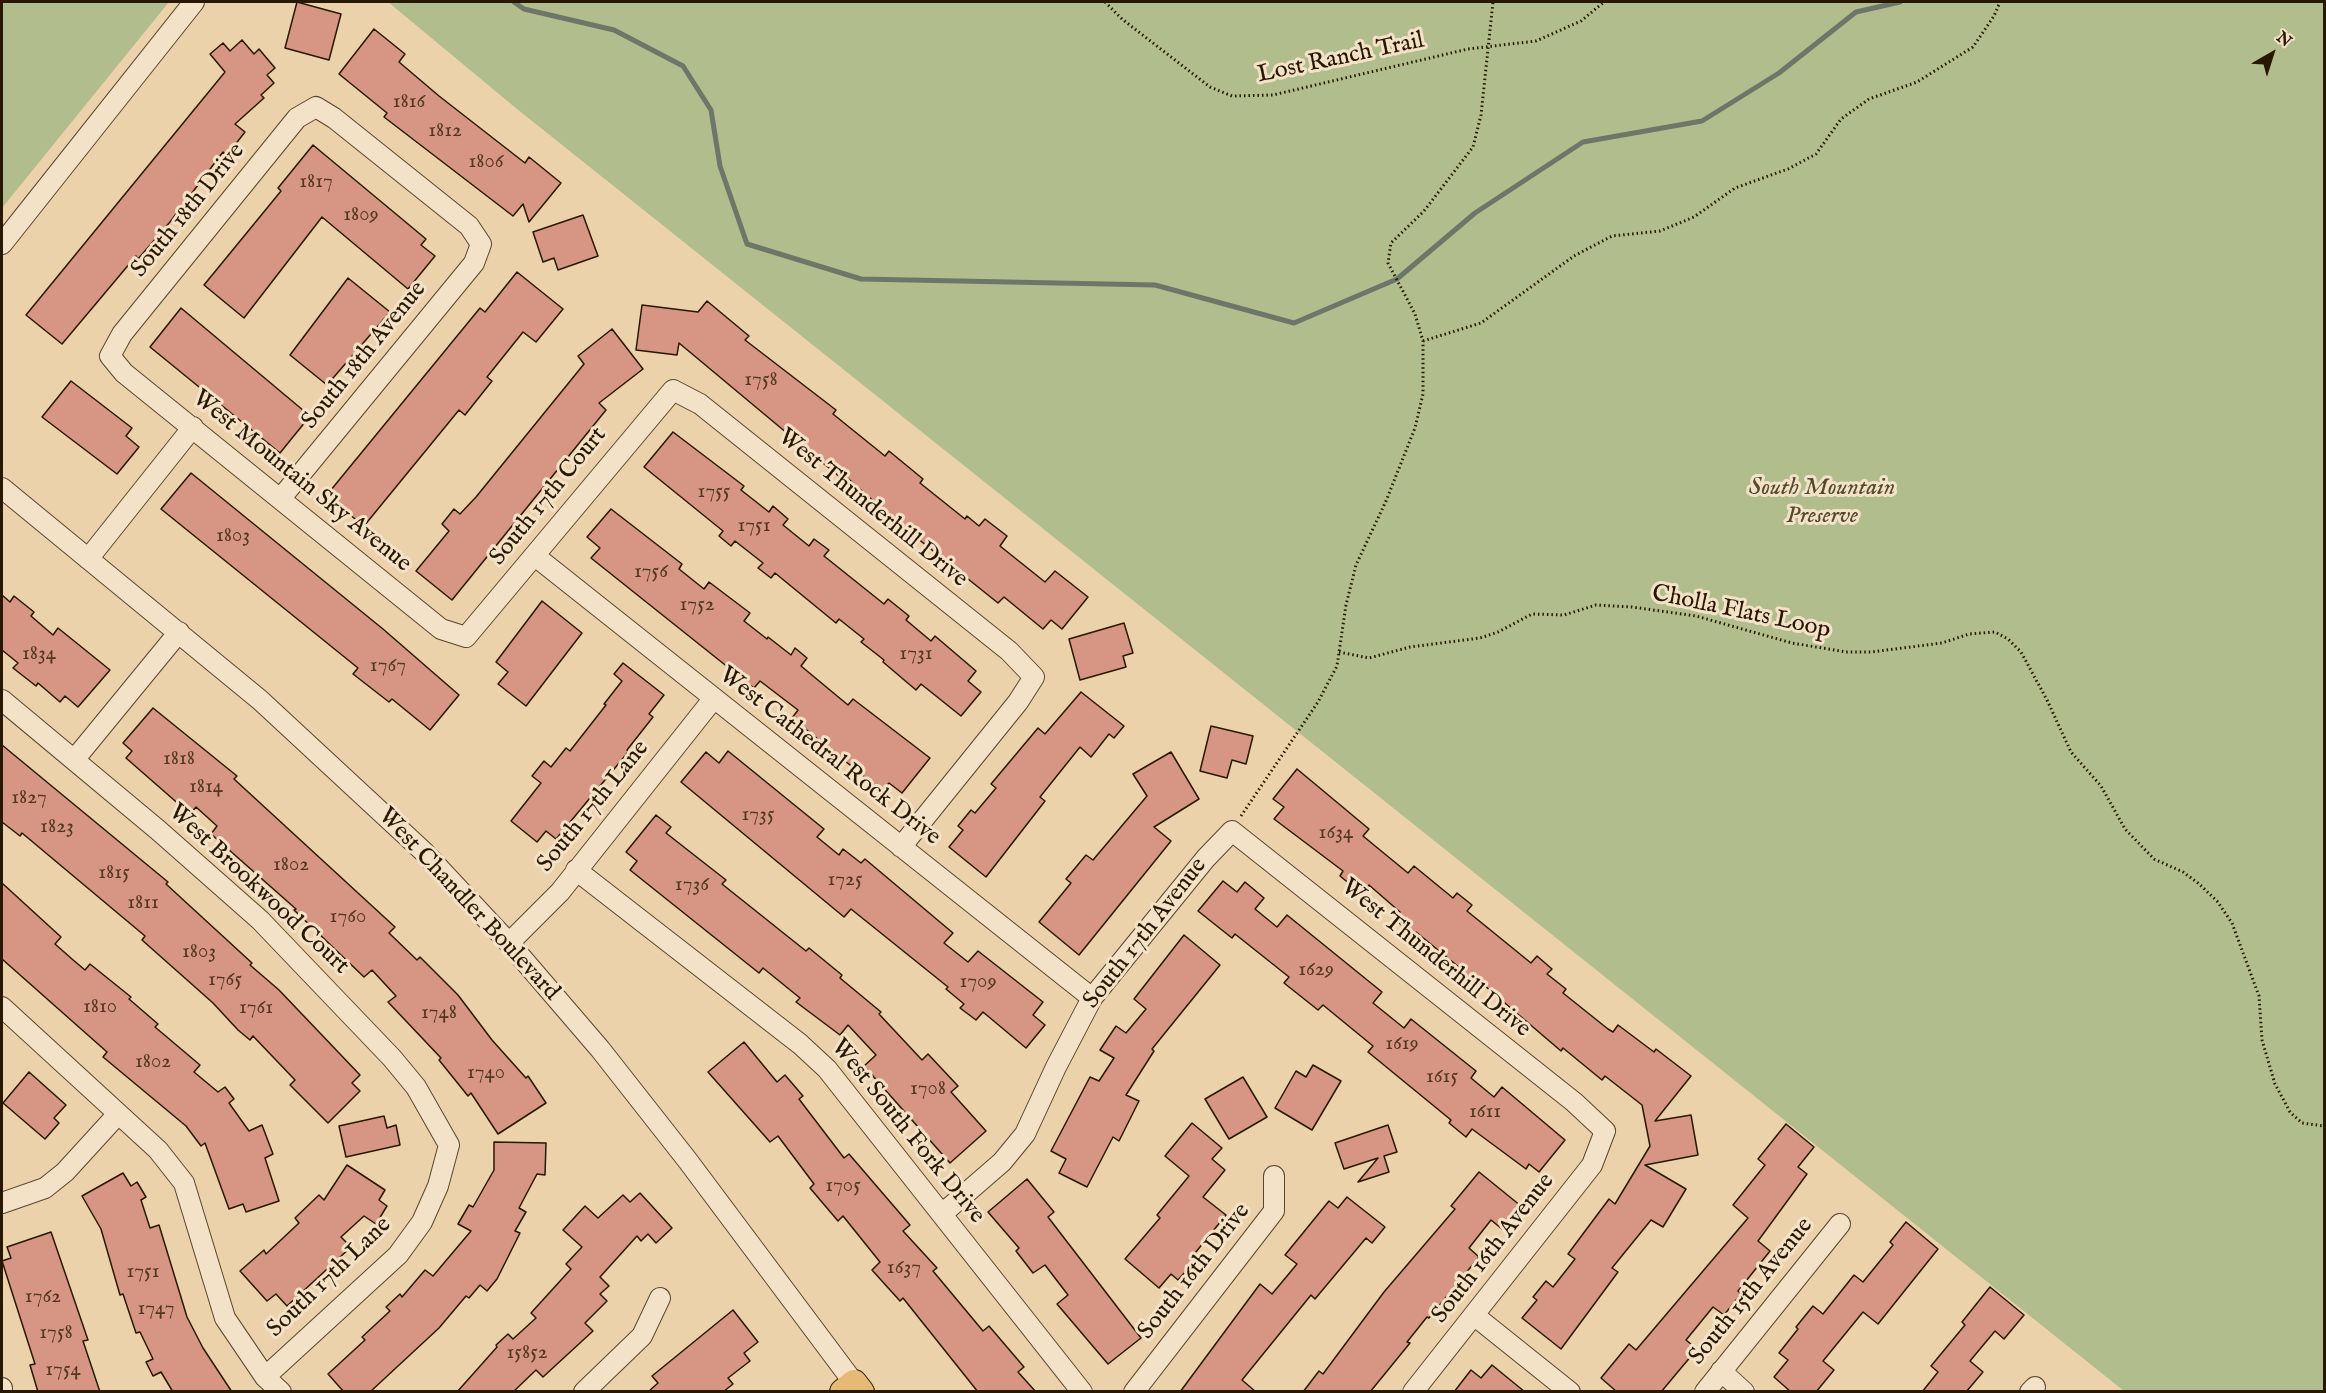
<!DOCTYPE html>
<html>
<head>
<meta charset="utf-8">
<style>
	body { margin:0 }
	#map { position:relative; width:2326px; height:1393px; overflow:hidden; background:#ecd2ab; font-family:"IM FELL English",serif }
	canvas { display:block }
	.frame { position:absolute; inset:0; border:3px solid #281801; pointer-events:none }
	.north { position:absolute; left:2242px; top:24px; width:60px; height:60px; -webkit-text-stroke:4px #f3e2c8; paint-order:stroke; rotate:39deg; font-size:16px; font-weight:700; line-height:24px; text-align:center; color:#281801 }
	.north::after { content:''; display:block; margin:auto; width:21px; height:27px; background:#281801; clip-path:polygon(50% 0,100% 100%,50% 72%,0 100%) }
</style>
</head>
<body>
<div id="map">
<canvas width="2326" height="1393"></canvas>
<div class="frame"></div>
<div class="north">N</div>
</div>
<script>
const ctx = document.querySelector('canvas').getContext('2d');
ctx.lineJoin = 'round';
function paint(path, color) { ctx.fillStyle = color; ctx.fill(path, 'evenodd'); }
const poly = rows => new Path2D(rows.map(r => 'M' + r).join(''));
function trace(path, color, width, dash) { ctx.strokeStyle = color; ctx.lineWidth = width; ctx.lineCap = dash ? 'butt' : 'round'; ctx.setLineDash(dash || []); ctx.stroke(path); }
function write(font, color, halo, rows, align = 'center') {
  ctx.font = font + ' "IM FELL English",serif'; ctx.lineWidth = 6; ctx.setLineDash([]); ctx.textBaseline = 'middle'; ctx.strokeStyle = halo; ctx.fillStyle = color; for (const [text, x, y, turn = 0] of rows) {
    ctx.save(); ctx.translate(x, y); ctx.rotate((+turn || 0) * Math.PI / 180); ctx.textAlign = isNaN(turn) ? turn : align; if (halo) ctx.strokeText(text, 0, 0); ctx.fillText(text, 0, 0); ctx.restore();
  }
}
paint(poly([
	[2,2,169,2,2,208],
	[388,2,2324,2,2324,1391,2124,1391,517,109]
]), '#b2bd8d');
trace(poly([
	[514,2,524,9,614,30,683,66,711,110,720,166,747,244,861,279,1155,285,1294,323,1397,279,1475,213,1583,142,1702,121,1779,73,1856,12,1900,2]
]), '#6c7769', 5);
const building = poly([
	[297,2,341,14,329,60,285,48,297,2],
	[374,29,405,54,399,62,439,96,525,163,529,157,561,183,529,222,523,204,513,216,384,117,387,113,339,74,374,29],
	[242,40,254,54,259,49,275,68,267,75,274,83,261,95,264,98,235,124,245,132,227,155,223,152,170,222,138,259,136,256,62,344,26,315,225,72,210,54,223,43,230,51,242,40],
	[313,145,426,239,421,245,435,256,408,289,322,217,244,318,204,285,281,191,278,188,313,145],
	[583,215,598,256,558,270,554,258,543,262,533,232,583,215],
	[517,272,563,309,536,342,523,332,487,377,492,381,465,415,459,410,364,526,326,496,480,308,485,312,517,272],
	[348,278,390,312,327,385,290,355,348,278],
	[707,301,749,336,745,340,836,410,833,414,885,456,889,451,923,479,920,483,965,519,967,516,979,526,985,519,1007,536,1000,546,1045,582,1055,571,1088,597,1062,629,1051,620,1043,629,1004,597,998,603,897,522,843,474,840,477,818,459,679,343,677,355,636,350,642,305,698,312,707,301],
	[181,308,310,416,280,453,150,347,181,308],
	[612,329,643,369,599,403,606,410,452,600,416,571,449,531,442,524,454,509,460,514,476,497,584,364,578,356,612,329],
	[71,381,132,428,126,436,139,447,117,474,42,417,71,381],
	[673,432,744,486,741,490,769,512,773,506,788,519,783,525,809,546,814,539,829,550,824,556,884,604,888,599,909,616,906,620,931,641,935,636,976,671,968,681,981,692,961,716,921,684,916,690,883,662,884,660,861,642,864,639,839,619,836,623,775,573,771,578,758,568,763,563,735,541,731,546,719,536,723,531,644,467,673,432],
	[191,473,383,629,459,695,430,730,392,699,389,702,353,674,358,668,161,509,191,473],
	[611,509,682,564,679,569,704,589,709,582,750,613,744,621,767,639,768,637,791,655,795,648,807,658,801,666,848,705,853,699,930,758,902,793,889,783,882,791,792,718,798,710,760,681,754,688,591,558,600,548,587,537,611,509],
	[2,595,10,602,14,596,34,612,31,616,53,635,58,628,110,670,78,707,65,696,60,702,38,683,36,686,13,668,18,663,2,650,2,595],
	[542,601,582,633,526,706,498,684,508,672,496,662,542,601],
	[1124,623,1133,653,1123,656,1126,667,1080,680,1069,639,1124,623],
	[623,663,664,695,649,714,653,717,627,750,629,751,556,839,546,831,537,842,511,821,541,783,532,776,544,761,551,767,566,748,570,751,606,705,604,704,622,681,614,674,623,663],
	[1081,692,1124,726,1114,738,1109,734,1091,757,1080,747,1040,797,1045,801,986,877,949,847,963,830,958,826,971,810,975,813,996,788,991,784,1038,728,1045,734,1081,692],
	[153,708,237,776,234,779,395,927,389,933,417,960,420,957,458,995,492,1040,526,1078,528,1076,546,1103,498,1134,471,1093,468,1096,439,1060,441,1058,388,1002,396,996,372,970,364,977,294,910,296,909,211,834,217,826,196,807,190,814,126,758,132,751,123,743,153,708],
	[1211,726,1253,736,1246,764,1232,760,1227,778,1200,771,1211,726],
	[2,745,168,882,166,884,252,963,250,965,279,990,360,1075,352,1083,360,1091,328,1123,290,1085,295,1080,253,1036,250,1040,238,1030,213,1003,142,940,145,936,22,833,20,836,2,822,2,745],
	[728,751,824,829,817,837,839,855,843,849,861,863,865,859,953,933,944,943,968,962,978,951,1043,1002,1033,1015,1045,1025,1026,1048,983,1012,976,1020,960,1008,964,1004,946,989,948,987,851,909,844,917,681,782,706,752,719,763,728,751],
	[1171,752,1199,799,1154,827,1171,841,1079,955,1039,922,1071,883,1066,879,1086,855,1093,860,1147,796,1133,774,1171,752],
	[1297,769,1369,829,1363,836,1408,873,1414,866,1453,898,1457,893,1472,905,1467,911,1531,963,1537,956,1552,969,1547,974,1566,989,1563,993,1608,1029,1613,1032,1618,1025,1654,1052,1656,1049,1691,1076,1655,1121,1691,1115,1698,1155,1645,1165,1686,1189,1663,1227,1651,1220,1612,1268,1618,1272,1561,1349,1522,1318,1537,1300,1533,1297,1546,1281,1553,1287,1575,1259,1568,1254,1609,1199,1615,1204,1650,1146,1642,1105,1605,1076,1602,1080,1563,1048,1561,1051,1478,980,1475,984,1458,970,1460,968,1416,932,1414,935,1394,919,1400,912,1369,885,1362,894,1340,876,1343,871,1274,819,1284,807,1273,799,1297,769],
	[656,815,671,827,666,833,726,880,722,884,806,951,809,948,842,975,840,978,881,1012,879,1014,922,1060,928,1054,958,1086,951,1092,986,1131,950,1163,864,1066,876,1055,848,1025,840,1035,796,1002,800,998,763,968,759,973,630,870,637,861,626,852,656,815],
	[1223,881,1237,892,1245,882,1264,898,1255,909,1277,927,1287,915,1382,992,1373,1003,1404,1028,1411,1019,1476,1071,1471,1078,1494,1097,1502,1087,1565,1140,1539,1172,1529,1164,1526,1169,1472,1129,1466,1137,1449,1123,1451,1120,1368,1052,1373,1046,1323,1005,1318,1010,1284,983,1289,977,1235,934,1232,938,1198,911,1223,881],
	[2,883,61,937,55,944,72,959,85,970,90,964,131,997,129,999,158,1024,155,1027,200,1065,194,1072,218,1092,225,1087,234,1099,229,1103,249,1131,262,1125,273,1154,265,1158,279,1201,246,1212,243,1204,229,1209,205,1143,201,1146,186,1126,103,1057,107,1052,2,959,2,883],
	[1184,935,1220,965,1152,1049,1154,1051,1126,1095,1139,1101,1119,1141,1113,1137,1087,1187,1059,1173,1066,1159,1051,1151,1090,1077,1099,1081,1114,1058,1100,1050,1116,1026,1126,1033,1146,1009,1134,999,1184,935],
	[744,1042,777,1082,785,1075,803,1096,799,1099,844,1158,849,1154,910,1225,903,1231,937,1268,933,1271,983,1331,989,1326,1024,1367,1018,1372,1036,1392,978,1392,903,1298,900,1301,872,1270,880,1262,843,1216,838,1221,810,1188,814,1184,778,1136,770,1142,708,1072,744,1042],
	[1313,1065,1341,1081,1312,1130,1275,1108,1296,1071,1306,1077,1313,1065],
	[29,1072,66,1105,54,1118,59,1123,45,1139,3,1103,29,1072],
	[1243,1077,1267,1117,1229,1139,1205,1099,1243,1077],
	[384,1116,387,1128,396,1125,400,1145,346,1157,339,1126,384,1116],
	[1192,1123,1222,1148,1212,1159,1225,1170,1203,1197,1226,1215,1191,1258,1195,1261,1178,1280,1171,1274,1159,1288,1125,1259,1160,1218,1157,1215,1189,1176,1165,1156,1192,1123],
	[1786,1124,1814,1147,1798,1167,1807,1174,1758,1241,1770,1251,1738,1291,1741,1294,1724,1315,1713,1307,1686,1340,1697,1349,1661,1392,1617,1392,1601,1378,1629,1344,1636,1350,1748,1218,1733,1205,1765,1165,1758,1159,1786,1124],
	[1388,1125,1397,1152,1384,1156,1389,1172,1358,1182,1378,1158,1344,1169,1335,1143,1388,1125],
	[494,1142,546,1143,545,1175,537,1174,519,1208,526,1212,515,1231,520,1233,497,1279,487,1291,480,1285,469,1298,466,1296,439,1328,370,1392,344,1392,328,1374,365,1340,362,1337,390,1311,386,1307,400,1294,402,1297,425,1270,433,1276,471,1231,458,1224,469,1205,473,1207,494,1170,494,1142],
	[347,1165,385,1190,379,1200,387,1206,376,1224,364,1216,341,1237,351,1247,287,1306,276,1294,267,1301,240,1271,264,1250,266,1254,299,1223,295,1218,319,1195,324,1200,347,1165],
	[1479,1172,1521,1206,1502,1229,1491,1220,1469,1248,1479,1257,1429,1318,1427,1317,1407,1342,1410,1343,1370,1392,1303,1392,1319,1371,1323,1374,1384,1292,1455,1209,1451,1206,1479,1172],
	[123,1173,131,1186,137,1182,146,1197,141,1200,150,1228,159,1225,187,1317,203,1348,232,1392,173,1392,161,1372,153,1376,146,1362,153,1359,140,1332,136,1333,123,1294,120,1295,101,1229,82,1196,123,1173],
	[1027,1179,1054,1212,1048,1217,1141,1338,1108,1364,1057,1304,1068,1295,1045,1265,1033,1273,1016,1251,1019,1248,988,1212,1027,1179],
	[640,1193,672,1228,656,1243,648,1234,641,1241,637,1236,600,1277,609,1286,600,1294,607,1301,585,1323,593,1331,543,1377,536,1370,513,1392,457,1392,497,1347,496,1345,508,1334,513,1339,536,1318,531,1313,571,1269,566,1264,582,1247,563,1230,585,1206,598,1218,623,1195,630,1202,640,1193],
	[1347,1197,1385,1227,1372,1243,1366,1238,1315,1299,1311,1295,1242,1380,1256,1392,1180,1392,1260,1284,1272,1294,1297,1264,1285,1255,1329,1201,1338,1208,1347,1197],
	[1906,1222,1938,1249,1878,1324,1863,1312,1823,1361,1834,1370,1816,1392,1791,1392,1774,1377,1788,1360,1779,1353,1798,1329,1796,1327,1813,1306,1823,1314,1854,1275,1863,1282,1893,1245,1890,1242,1906,1222],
	[51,1232,88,1340,83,1341,100,1392,38,1392,30,1365,35,1364,2,1261,11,1258,7,1247,51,1232],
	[1990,1287,2024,1315,2004,1339,1995,1331,1970,1361,1983,1372,1966,1392,1922,1392,1938,1372,1931,1366,1965,1325,1962,1322,1990,1287],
	[733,1310,758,1342,744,1353,750,1361,728,1378,733,1384,723,1392,648,1392,658,1383,652,1376,733,1310],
	[1492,1365,1525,1392,1454,1392,1471,1370,1481,1378,1492,1365]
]);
paint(building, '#d79683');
trace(building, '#281801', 1.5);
const minor = poly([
	[2,244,194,2],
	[2,488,260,700,424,852,509,943,600,1049,688,1161,854,1383],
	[281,498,474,263,481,244,469,226,334,118,316,107,297,118,122,334,110,356,124,373,441,629,466,637,673,390,700,404,1009,651,1034,677,1018,702,901,847],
	[535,556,1092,998],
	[88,559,193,427],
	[2,700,158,830,260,920,392,1058,416,1087,449,1145,438,1186,422,1222,398,1255,265,1377],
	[74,760,179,632],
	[576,870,800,1044,827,1069,1082,1392],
	[509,943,560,892,714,698],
	[2,1007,158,1150,184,1183,225,1318,265,1377,281,1392],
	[2,1203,45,1188,65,1172,118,1114],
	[942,1214,1002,1162,1025,1134,1056,1067,1092,998,1206,858,1232,831,1574,1102,1605,1131,1592,1165,1413,1392],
	[1475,1316,1570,1392],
	[1721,1371,1744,1392],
	[2,1388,2,1392],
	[584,1392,642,1336,660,1298],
	[1134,1392,1274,1211,1274,1176],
	[1705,1392,1840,1224],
	[2030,1392,2035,1387]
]);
const major = poly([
	[843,1392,854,1383,861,1392]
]);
trace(minor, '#59462c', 22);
trace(major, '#281801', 28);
trace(poly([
	[1105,2,1122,19,1210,87,1232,96,1273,95,1468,49,1536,41,1581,21,1604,2],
	[1423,341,1481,323,1574,256,1612,236,1660,231,1694,217,1735,188,1788,169,1816,154,1841,119,1869,99,1917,82,1973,47,1994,16,2000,2],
	[1339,652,1369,658,1410,647,1480,638,1498,632,1532,614,1564,615,1596,605,1632,607,1696,616,1792,643,1846,652,1871,652,1942,643,1969,634,1995,632,2008,639,2021,652,2047,700,2071,752,2101,786,2125,829,2154,859,2183,872,2198,883,2217,901,2232,923,2259,996,2262,1040,2275,1084,2290,1112,2302,1123,2324,1126],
	[1241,816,1318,702,1337,666,1346,605,1356,565,1386,501,1415,428,1423,394,1423,341,1415,314,1388,263,1391,243,1424,211,1473,147,1481,115,1493,2]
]), '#281801', 3, [1.5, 3]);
trace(minor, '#f3e2c8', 20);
trace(major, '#e6b976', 26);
write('21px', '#543822', null, [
	["1816",409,103],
	["1812",445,132],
	["1806",486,163],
	["1817",316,183],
	["1809",361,216],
	["1758",761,381],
	["1755",714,493],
	["1751",754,527],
	["1803",233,537],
	["1756",651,573],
	["1752",697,606],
	["1834",39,655],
	["1731",916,655],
	["1767",388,667],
	["1818",179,760],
	["1814",206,788],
	["1827",29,799],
	["1735",758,816],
	["1823",57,828],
	["1634",1336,834],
	["1802",291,866],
	["1815",114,874],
	["1725",845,881],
	["1736",692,886],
	["1811",143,904],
	["1760",348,918],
	["1803",199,953],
	["1629",1316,971],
	["1765",225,981],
	["1709",978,983],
	["1810",100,1008],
	["1761",256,1009],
	["1748",439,1014],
	["1619",1402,1045],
	["1802",153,1063],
	["1740",486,1074],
	["1615",1442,1078],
	["1708",928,1090],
	["1611",1485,1113],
	["1705",843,1187],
	["1637",904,1269],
	["1751",143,1273],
	["1762",43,1298],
	["1747",156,1310],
	["1758",56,1334],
	["15852",527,1354],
	["1754",63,1371]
]);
write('24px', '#281801', '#f3e2c8', [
	["Lost Ranch Trail",1341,59,-12],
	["South 18th Drive",189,211,-51],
	["South 18th Avenue",365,356,-51],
	["West Mountain Sky Avenue",301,482,39],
	["South 17th Court",549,497,-51],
	["West Thunderhill Drive",872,509,39],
	["Cholla Flats Loop",1741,613,12],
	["West Cathedral Rock Drive",829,757,38],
	["South 17th Lane",594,807,-51],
	["West Brookwood Court",258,890,43],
	["West Chandler Boulevard",468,905,47],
	["South 17th Avenue",1146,934,-52],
	["West Thunderhill Drive",1435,959,39],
	["West South Fork Drive",907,1132,51],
	["South 16th Avenue",1494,1249,-52],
	["South 16th Drive",1195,1272,-52],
	["South 17th Lane",330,1278,-44],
	["South 15th Avenue",1752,1292,-51]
]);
write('italic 24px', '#514a2b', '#f3e2c8', [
	["South Mountain",1822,489],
	["Preserve",1822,517]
]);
</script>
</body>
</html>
